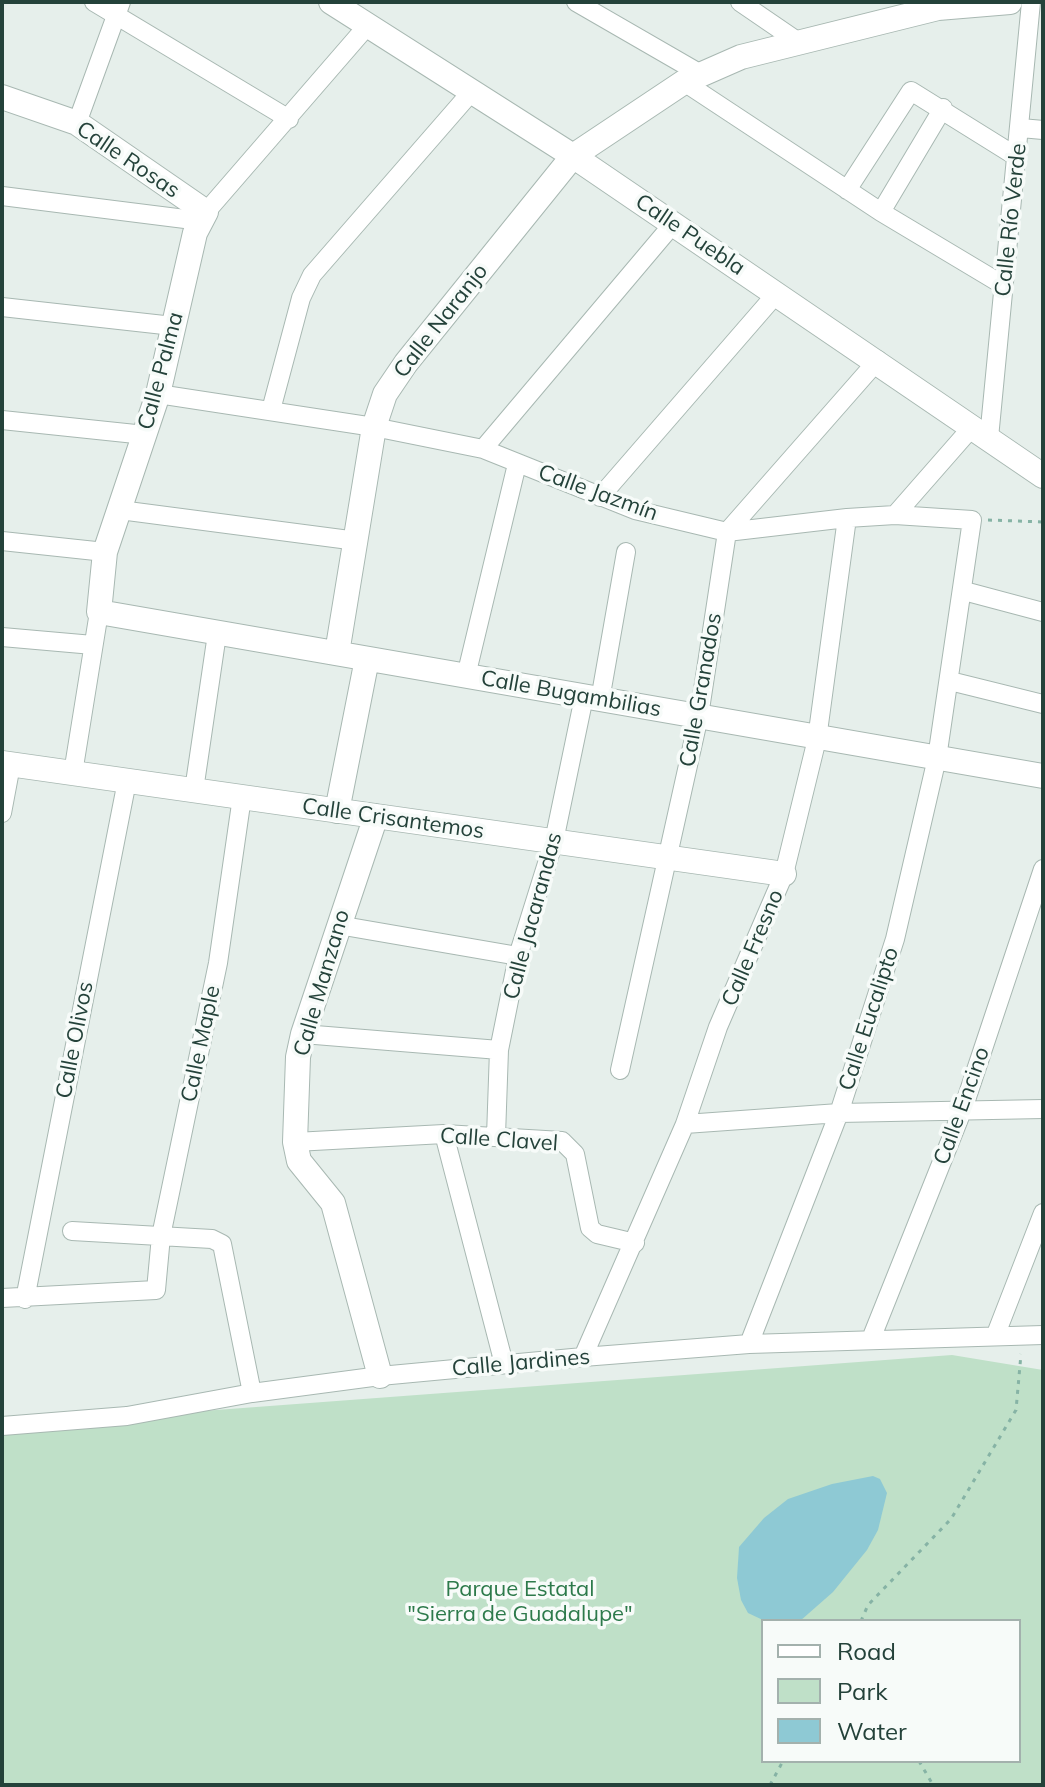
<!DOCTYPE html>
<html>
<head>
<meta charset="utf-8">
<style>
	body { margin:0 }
	#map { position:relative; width:1045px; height:1787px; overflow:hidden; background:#e6efeb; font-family:Mulish,sans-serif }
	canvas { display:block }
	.frame { position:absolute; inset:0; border:4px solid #24423a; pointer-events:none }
	.legend { position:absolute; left:761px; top:1619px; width:260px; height:144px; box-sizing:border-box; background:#f7fbf9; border:2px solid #a3b1ad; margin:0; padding:10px 14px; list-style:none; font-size:24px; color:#24423a }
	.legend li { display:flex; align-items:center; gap:16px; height:40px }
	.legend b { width:40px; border:2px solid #a3b1ad }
</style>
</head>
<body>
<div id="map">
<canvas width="1045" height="1787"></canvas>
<div class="frame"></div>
<ul class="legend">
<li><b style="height:10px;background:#fff"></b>Road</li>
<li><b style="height:22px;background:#bfe0c8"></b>Park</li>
<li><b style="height:22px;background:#8ec9d4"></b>Water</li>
</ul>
</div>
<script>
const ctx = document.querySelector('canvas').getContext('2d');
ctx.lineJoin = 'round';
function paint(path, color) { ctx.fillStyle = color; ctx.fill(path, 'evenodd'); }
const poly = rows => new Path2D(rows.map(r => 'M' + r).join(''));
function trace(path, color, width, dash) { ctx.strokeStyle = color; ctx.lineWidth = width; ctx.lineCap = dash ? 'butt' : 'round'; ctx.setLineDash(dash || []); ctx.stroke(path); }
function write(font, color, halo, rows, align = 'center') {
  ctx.font = font + ' Mulish,sans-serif'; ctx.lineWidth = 7; ctx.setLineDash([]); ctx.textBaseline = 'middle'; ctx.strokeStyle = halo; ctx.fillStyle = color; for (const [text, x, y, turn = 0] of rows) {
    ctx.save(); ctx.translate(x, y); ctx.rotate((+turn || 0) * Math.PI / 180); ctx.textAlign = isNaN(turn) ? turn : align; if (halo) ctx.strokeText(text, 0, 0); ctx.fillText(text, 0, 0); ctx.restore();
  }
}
paint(poly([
	[952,1355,1043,1370,1043,1785,2,1785,2,1426],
	[763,1621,1019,1621,1019,1761,763,1761]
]), '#bfe0c8');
paint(poly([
	[873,1476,880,1479,887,1493,878,1530,867,1550,833,1592,800,1621,765,1621,748,1613,741,1600,737,1578,739,1547,764,1518,788,1499,832,1484]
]), '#8ec9d4');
const minor = poly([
	[94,2,289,119],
	[576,2,699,73],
	[740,2,797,41],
	[684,82,881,212,1003,285],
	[77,123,121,2],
	[1021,128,1043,130],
	[847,190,911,91,1017,157],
	[2,196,201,221],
	[206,212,368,25],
	[881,212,943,108],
	[2,307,173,326],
	[158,394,374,427,483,449,635,510,727,532,847,518,895,515,972,520,937,758,895,939,839,1113,749,1344],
	[271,410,301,298,312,275,473,90],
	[2,420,145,435],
	[989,438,1031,2],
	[483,449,673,224],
	[600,497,777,293],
	[120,510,357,541],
	[895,515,973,426],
	[2,541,105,552],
	[964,591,1043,612],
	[2,637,93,645],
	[466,676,517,464],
	[950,681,1043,704],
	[600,700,626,552],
	[73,773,99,612],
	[194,790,217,634],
	[2,813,11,765],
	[338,925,518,956],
	[303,1034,499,1050],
	[620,1070,699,716,727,532,878,360],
	[685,1124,839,1113,1043,1109],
	[444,1134,504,1364],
	[496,1136,499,1050,518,956,554,841,584,697],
	[295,1142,444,1134,562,1141,575,1154,590,1228,597,1234,635,1243],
	[72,1231,212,1239,222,1244,252,1393],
	[2,1298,156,1290,161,1236,218,963,242,797],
	[25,1299,127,781],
	[996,1334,1043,1213],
	[871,1339,963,1109,1043,869],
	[583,1357,685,1124,718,1027,784,874,817,739,847,518],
	[2,1426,127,1416,252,1393,380,1376,583,1357,749,1344,1043,1335]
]);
const tertiary = poly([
	[331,2,573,156,1043,476],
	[2,97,77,123,206,212,195,233,158,394,105,552,99,612,1043,776],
	[337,653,374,427,385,394,406,363,573,156,684,82,741,57,938,8,1010,2],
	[2,763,784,874],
	[337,811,367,659],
	[376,816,303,1034,298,1057,295,1142,299,1161,333,1203,380,1376]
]);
trace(minor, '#a8b8b2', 20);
trace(tertiary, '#a8b8b2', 26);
trace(poly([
	[988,520,1043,522],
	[861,1621,868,1605,951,1519,1016,1410,1021,1354],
	[919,1761,933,1785],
	[770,1785,783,1761]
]), '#86b3a5', 3, [4, 6]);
trace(minor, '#fff', 18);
trace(tertiary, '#fff', 24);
write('22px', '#24423a', '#f7fbf9', [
	["Calle Rosas",128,160,34],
	["Calle Río Verde",1011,220,-84],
	["Calle Puebla",690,235,34],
	["Calle Naranjo",441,321,-52],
	["Calle Palma",161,371,-75],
	["Calle Jazmín",598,493,20],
	["Calle Granados",701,690,-80],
	["Calle Bugambilias",571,694,10],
	["Calle Crisantemos",393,819,8],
	["Calle Jacarandas",533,916,-75],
	["Calle Fresno",753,948,-67],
	["Calle Manzano",322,983,-74],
	["Calle Eucalipto",869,1019,-72],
	["Calle Olivos",75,1040,-79],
	["Calle Maple",201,1044,-78],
	["Calle Encino",962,1106,-70],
	["Calle Clavel",499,1140,4],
	["Calle Jardines",521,1363,-5]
]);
write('22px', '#2d7a4b', '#f7fbf9', [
	["Parque Estatal",520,1589],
	["\"Sierra de Guadalupe\"",520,1614]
]);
</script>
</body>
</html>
